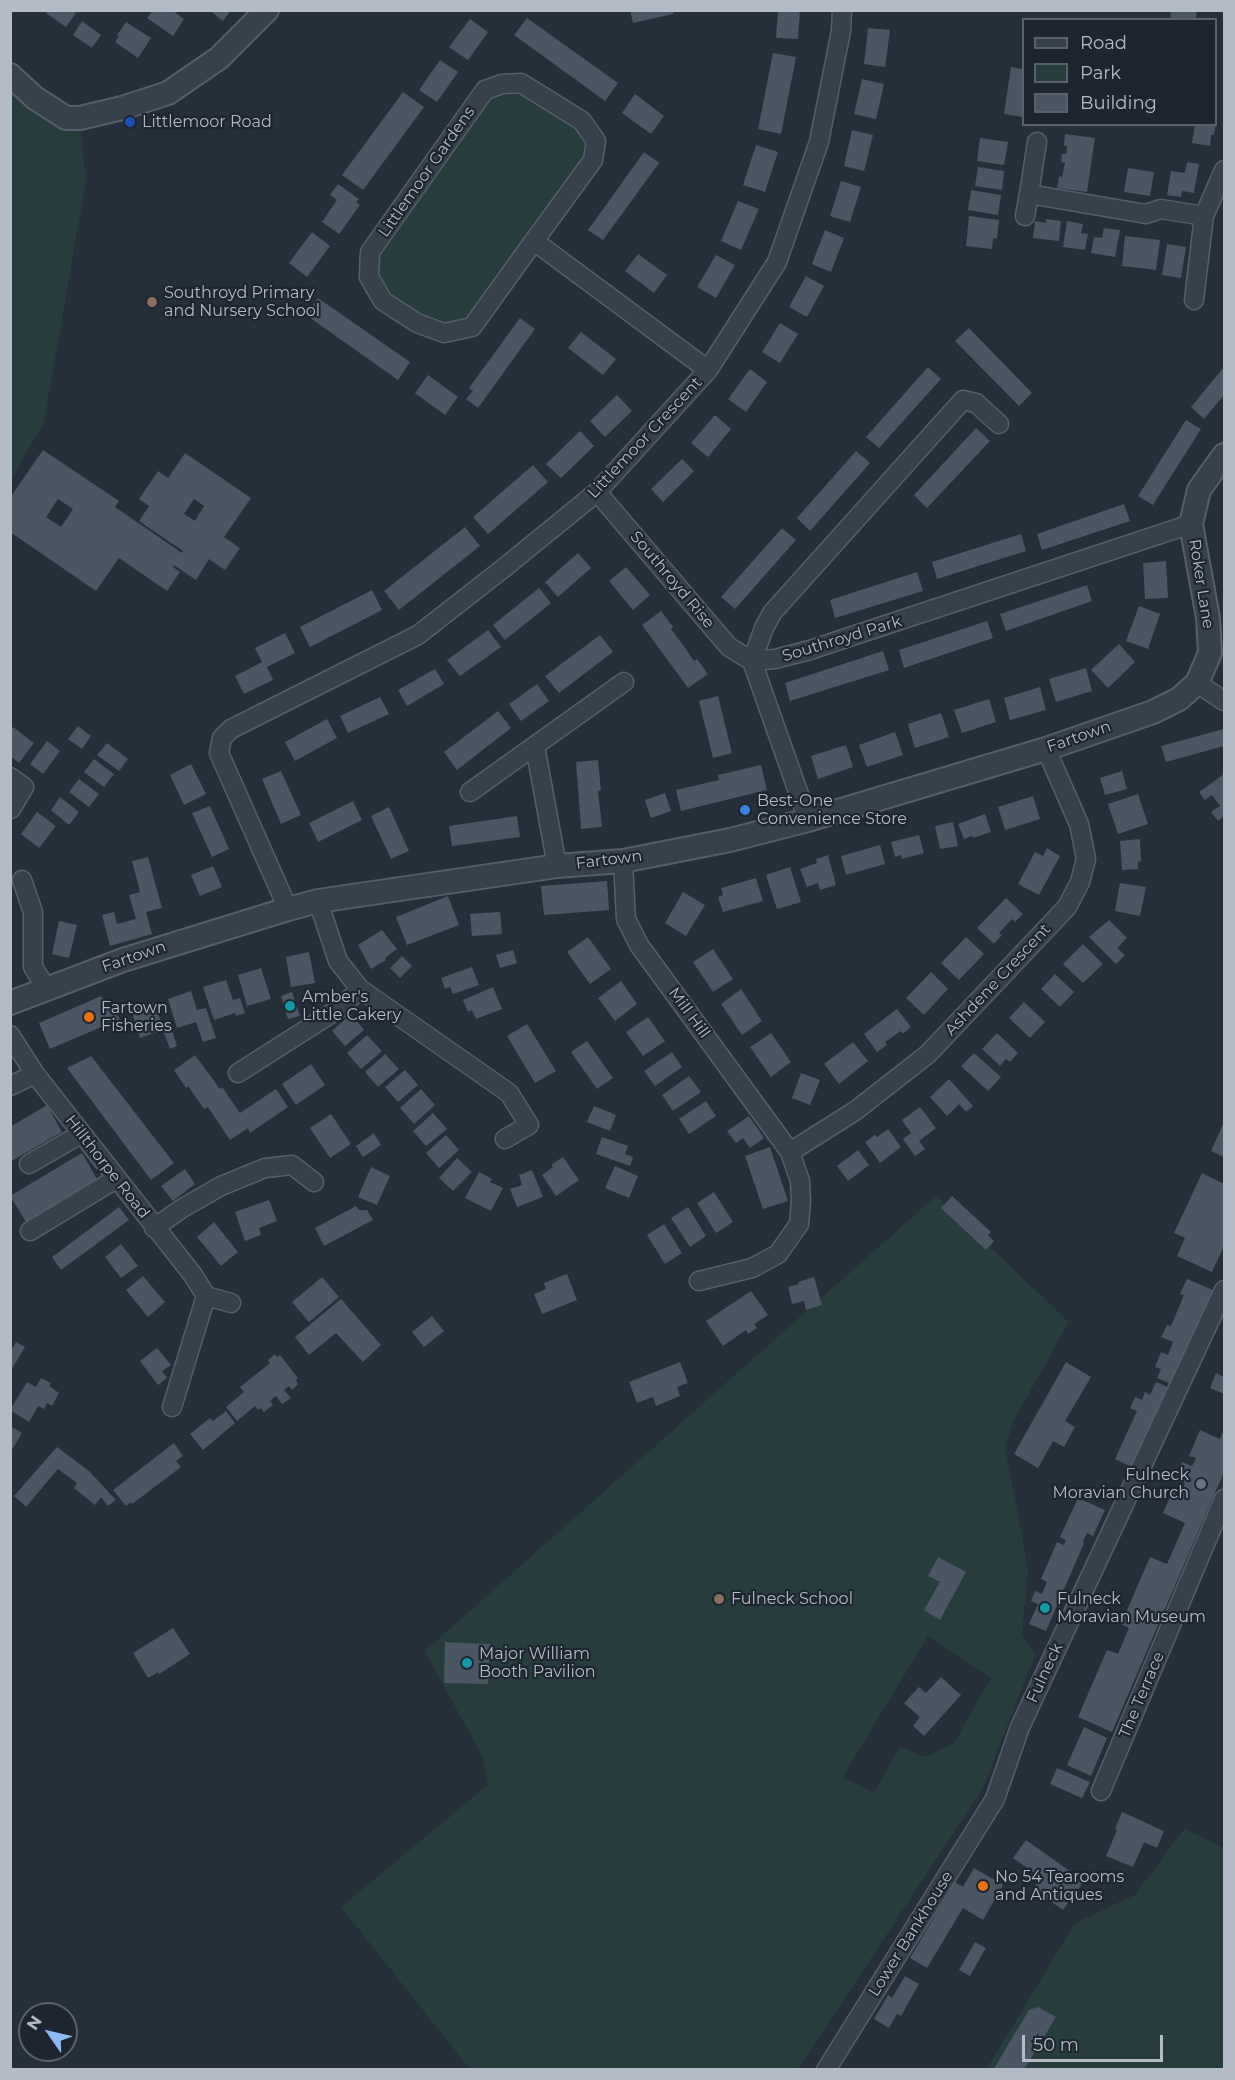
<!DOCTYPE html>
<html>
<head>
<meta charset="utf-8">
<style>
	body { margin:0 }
	#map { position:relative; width:1235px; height:2080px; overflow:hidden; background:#242f3a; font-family:Montserrat,sans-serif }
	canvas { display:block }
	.frame { position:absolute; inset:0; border:12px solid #b3bcc6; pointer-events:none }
	.legend { position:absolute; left:1022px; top:18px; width:195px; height:108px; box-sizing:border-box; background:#1d2630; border:2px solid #59626c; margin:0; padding:8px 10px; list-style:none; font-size:18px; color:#b3bcc6 }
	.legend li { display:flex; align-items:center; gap:12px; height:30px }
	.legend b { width:30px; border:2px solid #59626c }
	.north { position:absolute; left:18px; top:2002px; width:60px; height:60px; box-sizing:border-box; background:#1d2630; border:2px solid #59626c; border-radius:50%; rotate:304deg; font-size:16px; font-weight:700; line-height:24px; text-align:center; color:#b3bcc6 }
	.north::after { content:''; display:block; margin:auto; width:21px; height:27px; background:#8cbaf2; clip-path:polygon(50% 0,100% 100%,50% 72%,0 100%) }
	.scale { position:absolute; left:1022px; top:2035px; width:141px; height:27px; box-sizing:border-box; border:3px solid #b3bcc6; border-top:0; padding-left:8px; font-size:18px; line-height:21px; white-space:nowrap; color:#b3bcc6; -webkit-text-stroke:4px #1d2630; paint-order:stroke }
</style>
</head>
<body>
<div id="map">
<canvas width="1235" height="2080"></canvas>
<div class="frame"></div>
<ul class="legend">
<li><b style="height:8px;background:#37414b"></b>Road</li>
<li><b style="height:16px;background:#273c3c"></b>Park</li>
<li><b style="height:16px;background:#4a5663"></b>Building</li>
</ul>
<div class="north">N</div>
<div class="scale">50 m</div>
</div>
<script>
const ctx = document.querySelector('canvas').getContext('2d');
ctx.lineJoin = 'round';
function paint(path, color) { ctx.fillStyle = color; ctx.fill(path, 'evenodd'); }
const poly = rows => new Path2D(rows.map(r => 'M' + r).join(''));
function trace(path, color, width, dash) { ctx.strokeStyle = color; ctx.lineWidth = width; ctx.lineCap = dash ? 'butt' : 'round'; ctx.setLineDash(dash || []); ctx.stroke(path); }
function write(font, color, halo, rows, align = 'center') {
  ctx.font = font + ' Montserrat,sans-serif'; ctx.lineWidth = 4.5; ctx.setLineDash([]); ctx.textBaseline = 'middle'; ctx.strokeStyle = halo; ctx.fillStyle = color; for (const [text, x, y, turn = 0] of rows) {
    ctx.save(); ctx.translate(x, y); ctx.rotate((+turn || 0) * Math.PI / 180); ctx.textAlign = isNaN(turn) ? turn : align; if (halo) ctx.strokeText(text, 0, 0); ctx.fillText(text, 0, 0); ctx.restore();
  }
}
paint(poly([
	[10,78,80,118,86,181,44,422,11,480],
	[521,83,596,141,472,327,444,333,383,301,370,252,485,90],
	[936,1196,1069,1322,1014,1420,1005,1446,1028,1569,1022,1636,1035,1655,982,1790,798,2069,470,2069,341,1907,488,1785,482,1756,425,1651],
	[928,1636,991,1678,954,1743,926,1757,900,1747,874,1793,843,1777],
	[1184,1829,1224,1848,1224,2069,986,2070,1075,1923,1135,1895]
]), '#273c3c');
paint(poly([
	[48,10,73,10,76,13,66,27,46,13],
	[153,10,172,10,184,19,173,36,147,18],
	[209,10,231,10,223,21],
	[630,10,673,10,673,14,633,23],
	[778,10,800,10,798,39,776,38],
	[1171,10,1197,10,1196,20,1170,20],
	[527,18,618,83,605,101,514,35],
	[470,19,488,32,468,60,449,47],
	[82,21,101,35,92,48,73,35],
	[126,22,151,38,138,58,115,42,119,36,117,35],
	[868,28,890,30,885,67,864,64],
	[773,53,796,57,781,134,758,129],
	[440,60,458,72,437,102,419,90],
	[1011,67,1023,69,1023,117,1004,114],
	[862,79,884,84,876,119,854,114],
	[403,92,424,107,363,190,342,175],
	[635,94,664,116,651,134,622,113],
	[1195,124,1216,124,1214,135,1211,135,1210,146,1192,143],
	[852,130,873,135,864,171,844,166],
	[1065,134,1095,138,1087,192,1057,188,1059,176,1062,177,1065,163,1061,162,1062,154,1066,154,1067,146,1064,146],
	[980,138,1008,142,1004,165,977,161],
	[756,145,778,152,765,192,743,185],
	[644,152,659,163,603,240,588,230],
	[1187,162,1199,164,1194,193,1182,191,1181,197,1167,195,1171,171,1185,173],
	[978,167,1004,171,1002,190,975,186],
	[1128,168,1154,172,1150,196,1124,192],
	[841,181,861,187,850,222,830,216],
	[338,184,359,199,356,202,360,205,339,234,322,222,337,200,330,195],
	[971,190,1001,195,998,215,968,210],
	[738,201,759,209,741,250,721,241],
	[969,216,999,220,997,239,993,238,992,249,966,246],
	[1046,219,1061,221,1059,241,1033,238,1035,221,1046,223],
	[1067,221,1083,224,1081,233,1088,234,1085,250,1063,247],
	[1104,228,1120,230,1115,257,1091,253,1094,237,1102,238],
	[825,230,844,238,831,272,812,264],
	[312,232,330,246,307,277,289,263],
	[1125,236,1160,240,1156,270,1122,266],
	[1167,244,1186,247,1181,278,1162,275],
	[638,254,667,275,654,293,625,271],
	[716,255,735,265,716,298,697,287],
	[806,276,824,286,807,317,789,307],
	[318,298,410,362,398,380,306,315],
	[520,318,535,329,478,408,466,399,473,391,469,388],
	[780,323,798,334,780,363,762,352],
	[969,328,1032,393,1019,406,955,341],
	[581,332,616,359,603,375,568,348],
	[928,367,941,379,879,448,866,437],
	[1224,367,1224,395,1204,419,1191,407],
	[750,369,767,382,746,412,728,399],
	[428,375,458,397,445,415,415,393],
	[617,395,632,411,605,437,590,421],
	[715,415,731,429,708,457,691,443],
	[1186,420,1201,429,1153,505,1138,496],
	[976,428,990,441,927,508,914,495],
	[580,431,594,446,561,478,546,464],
	[43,450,119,501,115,507,182,553,183,551,139,521,149,506,139,499,158,471,168,478,185,453,251,498,224,537,240,548,225,570,209,559,196,580,174,565,173,567,180,572,167,591,119,558,96,591,10,532,10,498],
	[58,499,73,509,61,527,46,517],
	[194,499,204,506,195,521,184,514],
	[856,451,870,463,810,531,797,518],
	[682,459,694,471,663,502,651,489],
	[533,465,548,482,488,534,473,517],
	[1124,504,1130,521,1042,550,1037,534],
	[465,527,480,546,399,610,384,591],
	[782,528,796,540,735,609,721,597],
	[1021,534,1026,551,937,579,932,562],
	[578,553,591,568,558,597,545,582],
	[1166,561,1168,598,1145,599,1143,563],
	[626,567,650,595,633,610,609,581],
	[917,572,923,591,835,618,830,600],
	[1087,585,1092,601,1006,631,1000,614],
	[539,588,551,603,505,640,493,625],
	[372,590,382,610,310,647,300,627],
	[1139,606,1160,614,1148,649,1126,641],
	[661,611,673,627,671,629,683,645,694,661,697,659,708,674,688,688,642,625],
	[987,621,993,638,904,668,899,650],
	[488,630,501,647,460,676,447,660],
	[285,633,295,653,267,667,273,680,244,694,235,676,262,662,255,648],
	[600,635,613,652,559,693,545,676],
	[1119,644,1135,662,1108,688,1091,670],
	[883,651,889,670,790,701,785,683],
	[1086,668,1092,691,1056,702,1049,679],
	[435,669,444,684,407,706,398,690],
	[537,684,549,701,521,721,509,704],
	[1040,687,1046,710,1010,720,1004,698],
	[718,696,732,753,713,758,699,701],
	[380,697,389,714,348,733,340,716],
	[989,699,996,722,962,733,954,710],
	[498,711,511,728,457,770,444,752],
	[941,713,949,737,915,748,908,724],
	[327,719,337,738,295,761,285,742],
	[78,726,91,736,82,749,68,739],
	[13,727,34,743,19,763,10,756,10,731],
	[1224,729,1224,746,1166,762,1161,746],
	[895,732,903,755,867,767,859,745],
	[47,741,60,751,43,774,30,764],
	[107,743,128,759,119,771,97,755],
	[846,745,853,767,818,779,811,756],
	[94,759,114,774,104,787,84,772],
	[598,760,601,790,598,791,602,827,581,829,576,762],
	[191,764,206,794,184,805,170,775],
	[761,765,767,790,681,811,676,790,719,780,718,775],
	[281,771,301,815,281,824,262,779],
	[1122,771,1127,789,1105,795,1100,778],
	[1224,774,1224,816,1218,821,1211,812,1220,806,1212,795,1205,800,1199,792],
	[79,779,99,794,89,807,69,792],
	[665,793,671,811,651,818,645,800],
	[1138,794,1148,824,1118,834,1108,804],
	[1033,796,1040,819,1005,830,998,807],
	[60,797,79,812,69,825,51,810],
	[353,801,362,820,318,842,309,823],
	[210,806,229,849,212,857,192,813],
	[389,807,409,851,391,859,371,816],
	[37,812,56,826,39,848,21,834],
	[985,814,991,832,973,838,972,836,964,839,958,824],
	[517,816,520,837,452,846,449,826],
	[953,822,958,846,940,849,935,826],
	[919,835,924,853,902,859,901,855,895,857,891,842],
	[1140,839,1141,861,1138,862,1138,869,1122,870,1120,841],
	[880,845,885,864,846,875,841,856],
	[1047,848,1060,856,1039,895,1018,884,1035,852,1043,856],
	[828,855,836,885,820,890,818,883,807,887,800,869,817,863,816,859],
	[148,857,162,908,146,912,152,934,110,946,102,915,114,912,117,924,136,919,129,895,140,892,132,861],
	[213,866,222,887,200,896,191,875],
	[790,867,801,902,777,909,766,875],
	[756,878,763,901,723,912,718,897,723,895,721,888],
	[607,881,609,910,544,915,541,886],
	[1120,883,1146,887,1140,916,1115,911],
	[683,892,705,905,686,936,665,923],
	[448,896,459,925,407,945,396,917],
	[1006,898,1023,914,1015,922,1012,919,999,933,1002,935,994,944,977,928],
	[500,912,502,934,472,936,470,914],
	[1109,920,1127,938,1117,948,1125,955,1116,964,1089,937],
	[59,921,77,925,69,958,52,954],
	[382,930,397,949,385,958,386,960,371,969,358,945],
	[588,937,611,969,590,984,567,952],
	[966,937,984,954,959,980,941,963],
	[1083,944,1103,964,1083,983,1063,964],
	[713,949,733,979,713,992,693,962],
	[513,950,517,963,500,968,496,955],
	[309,952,315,983,291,987,286,957],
	[402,956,412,966,400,978,390,968],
	[472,967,479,985,453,994,450,987,445,989,441,978],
	[261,968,271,999,247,1006,238,975],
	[931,972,948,989,924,1015,906,998],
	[1055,974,1074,992,1060,1007,1041,989],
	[226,980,233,1000,240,998,245,1013,236,1016,235,1013,214,1020,203,987],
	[621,981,637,1004,615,1021,598,998],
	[493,987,502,1009,476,1019,472,1010,468,1012,463,1000],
	[741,989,762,1021,742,1035,721,1004],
	[191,991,197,1010,206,1008,216,1038,203,1042,196,1022,177,1028,168,999],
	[292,992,300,1016,288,1019,281,996],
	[101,996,120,1019,50,1049,39,1023],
	[155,1002,161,1023,169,1020,177,1046,170,1049,163,1030,140,1038,131,1010],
	[1024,1002,1045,1022,1030,1038,1009,1018],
	[897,1009,911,1027,903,1034,901,1031,885,1042,887,1045,877,1052,864,1034],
	[351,1014,364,1030,345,1046,332,1031],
	[648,1017,665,1041,643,1056,626,1032],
	[527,1024,556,1071,535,1083,507,1036],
	[771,1033,791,1062,771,1077,750,1047],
	[997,1033,1018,1053,1010,1062,1006,1059,1000,1066,982,1049],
	[367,1035,382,1051,361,1069,347,1053],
	[587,1041,613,1078,597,1089,571,1052],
	[853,1042,868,1061,839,1084,824,1064],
	[672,1052,682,1067,655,1086,644,1071],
	[974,1053,1001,1077,988,1091,961,1066],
	[385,1054,399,1069,378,1087,365,1072],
	[195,1055,220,1089,222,1087,240,1113,276,1089,288,1107,250,1133,248,1128,230,1140,208,1107,204,1109,188,1086,186,1088,174,1070],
	[91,1056,174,1163,151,1180,67,1068],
	[311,1064,325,1085,296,1105,282,1084],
	[405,1070,418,1085,398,1102,385,1087],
	[801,1073,820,1080,810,1105,792,1098],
	[689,1076,701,1092,673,1111,662,1095],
	[949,1079,973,1106,966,1112,959,1104,947,1116,930,1097],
	[421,1089,435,1105,414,1124,400,1108],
	[706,1101,716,1116,689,1134,679,1119],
	[47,1105,62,1132,10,1162,10,1127],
	[594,1106,616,1115,610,1131,587,1122],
	[920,1107,936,1128,919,1141,925,1149,915,1156,903,1139,911,1133,902,1120],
	[433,1113,447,1129,426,1146,413,1131],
	[331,1114,351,1144,330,1158,310,1128],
	[749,1116,764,1138,750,1148,743,1138,736,1143,727,1131],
	[1224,1122,1224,1157,1211,1151],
	[888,1129,901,1147,880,1163,865,1142,875,1135,877,1137],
	[374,1133,381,1145,363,1157,356,1146],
	[446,1135,459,1150,439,1168,426,1153],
	[602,1137,628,1146,625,1154,633,1157,630,1166,596,1154],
	[770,1147,788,1201,763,1209,745,1156],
	[858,1150,869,1165,848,1181,837,1166],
	[82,1153,97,1179,26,1222,10,1196],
	[563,1157,579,1180,556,1196,542,1175,553,1167,551,1165],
	[457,1158,472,1172,453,1191,439,1178],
	[615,1166,638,1176,629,1198,605,1188],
	[371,1167,390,1176,377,1205,358,1197],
	[185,1169,195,1184,173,1201,161,1186],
	[532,1170,543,1197,517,1207,510,1189,522,1185,519,1175],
	[479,1172,492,1179,490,1182,503,1188,491,1211,465,1198],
	[1202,1173,1224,1184,1224,1246,1212,1272,1177,1256,1185,1238,1174,1233],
	[714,1192,733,1222,716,1233,697,1203],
	[952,1196,991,1232,988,1235,994,1241,986,1250,941,1208],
	[269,1200,277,1221,259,1228,261,1235,245,1241,235,1212],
	[356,1206,359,1210,367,1210,373,1220,324,1246,315,1228],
	[119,1207,129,1220,61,1270,52,1257],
	[688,1207,706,1236,690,1247,671,1218],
	[214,1222,238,1252,221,1266,197,1237],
	[664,1224,682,1253,665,1264,647,1235],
	[121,1244,138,1266,121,1278,105,1257],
	[567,1274,577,1300,542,1314,534,1294,546,1289,544,1283],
	[143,1276,165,1302,148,1317,126,1290],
	[322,1277,339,1297,309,1322,292,1302],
	[814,1277,822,1305,806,1310,804,1301,792,1304,788,1287,799,1284,798,1282],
	[1187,1279,1213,1290,1171,1384,1157,1378,1161,1369,1155,1367,1161,1352,1168,1355,1173,1342,1161,1337,1167,1325,1171,1326,1184,1295,1180,1294],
	[751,1291,768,1315,754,1324,757,1328,748,1334,746,1330,723,1346,706,1321],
	[341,1299,381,1345,363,1362,336,1333,309,1355,295,1337],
	[432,1316,444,1331,424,1347,412,1332],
	[16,1342,25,1347,10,1372,10,1352],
	[157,1348,171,1365,162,1371,167,1378,158,1385,140,1361],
	[275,1354,277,1357,280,1355,298,1378,296,1380,298,1384,292,1390,289,1386,284,1390,291,1398,282,1404,276,1396,270,1401,273,1405,264,1412,261,1408,258,1410,255,1406,237,1421,226,1407,244,1392,240,1387,270,1363,268,1360],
	[680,1362,688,1383,677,1387,680,1396,656,1406,653,1397,637,1403,629,1382],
	[1066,1362,1091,1377,1065,1421,1075,1427,1064,1447,1053,1441,1038,1468,1014,1454],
	[1216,1373,1224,1377,1224,1394,1210,1388],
	[41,1378,51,1383,49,1386,59,1393,52,1406,47,1403,44,1409,38,1406,29,1422,10,1410,27,1382,36,1387],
	[1156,1382,1170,1388,1134,1468,1115,1459,1137,1411,1130,1408,1135,1397,1142,1400,1145,1392,1150,1395],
	[226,1411,235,1423,203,1450,190,1434,210,1418,213,1421],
	[10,1426,22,1433,10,1453],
	[1224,1429,1224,1472,1112,1732,1078,1717,1107,1650,1118,1654,1129,1628,1121,1624,1150,1557,1167,1564,1185,1523,1163,1513,1174,1488,1182,1491,1185,1483,1175,1478,1182,1462,1192,1466,1196,1458,1189,1456,1200,1430,1220,1439],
	[174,1443,183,1456,176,1461,181,1467,132,1504,131,1502,126,1506,113,1490],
	[57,1447,89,1471,116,1500,108,1506,101,1497,95,1505,74,1488,77,1483,58,1469,26,1507,14,1496],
	[1078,1498,1105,1510,1093,1536,1087,1533,1083,1542,1084,1543,1046,1631,1029,1624,1038,1604,1031,1601,1035,1591,1042,1594,1047,1582,1041,1579,1057,1542,1064,1545,1066,1540,1060,1537],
	[938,1557,966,1572,940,1620,924,1610,940,1582,928,1576],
	[173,1628,190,1654,159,1674,158,1672,148,1678,133,1653],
	[445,1642,490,1644,488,1684,444,1683],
	[941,1677,961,1695,924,1736,913,1726,920,1717,904,1703,919,1687,926,1693],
	[1084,1727,1107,1738,1091,1776,1067,1765],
	[1057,1768,1090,1782,1082,1798,1050,1784],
	[1122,1812,1164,1831,1157,1848,1144,1842,1133,1867,1106,1856,1117,1830,1115,1829],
	[1026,1840,1084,1881,1063,1910,1033,1889,1041,1878,1013,1858],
	[974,1868,1003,1885,983,1920,963,1908,927,1968,910,1958,955,1882,963,1887],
	[975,1942,986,1948,970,1976,959,1970],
	[905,1976,919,1984,901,2016,897,2014,889,2028,874,2019,888,1995,892,1998],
	[1038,2007,1056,2017,1024,2070,993,2070,1029,2010]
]), '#4a5663');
const minor = poly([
	[1037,142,1029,194,1146,214,1161,209,1204,216],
	[1025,216,1029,194],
	[534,241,593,160,596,141,582,121,521,83,502,84,485,90,370,252,369,277,383,301,417,323,444,333,472,327,534,241,708,370],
	[1194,300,1204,216,1224,170],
	[597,492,729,647,752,661],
	[752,661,775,659,810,650,1191,524],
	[752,661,764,628,772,613,963,400,976,403,999,424],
	[752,661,808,820],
	[1197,683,1224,701],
	[535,746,557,866],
	[10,777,24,787,11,809],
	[470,792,624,682],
	[623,861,626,919,639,945,790,1152,800,1181,801,1201,799,1224,778,1254,752,1268,699,1281],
	[22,880,33,912,33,967,46,988],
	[318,901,338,961,360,989,509,1093,529,1125,505,1139],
	[288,909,223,762,219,753,222,738,231,729,418,635,505,567,597,492,708,370,777,262,819,142,841,31,842,10],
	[10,1035,35,1074,193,1275,206,1296,172,1407],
	[238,1073,340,1008,360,989],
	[10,1086,35,1074],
	[790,1152,855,1111,928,1054,1067,907,1080,882,1086,859,1079,824,1046,749],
	[29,1164,81,1134],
	[154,1228,181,1209,221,1186,265,1168,292,1165,314,1182],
	[30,1231,116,1179],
	[206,1296,231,1303],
	[1101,1791,1224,1499],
	[826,2070,995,1799,1020,1727,1224,1290]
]);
const tertiary = poly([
	[10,75,35,98,66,118,80,118,122,108,168,93,219,58,267,10],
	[10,1003,123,960,288,909,318,901,557,866,623,861,730,840,808,820,1046,749,1153,712,1179,699,1197,683,1210,653,1208,618,1191,524,1199,490,1224,455]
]);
trace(minor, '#565f69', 21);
trace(tertiary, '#565f69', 26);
trace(minor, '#37414b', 18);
trace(tertiary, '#37414b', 22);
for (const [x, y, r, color] of [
	[130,122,6,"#1a4fb4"],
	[152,302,6,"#8d6e63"],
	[745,810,6,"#3f7fe0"],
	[290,1006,6,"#0f9aa8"],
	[89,1017,6,"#e8710a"],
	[1201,1484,6,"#6b7280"],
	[719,1599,6,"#8d6e63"],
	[1045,1608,6,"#0f9aa8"],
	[467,1663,6,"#0f9aa8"],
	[983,1886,6,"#e8710a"]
]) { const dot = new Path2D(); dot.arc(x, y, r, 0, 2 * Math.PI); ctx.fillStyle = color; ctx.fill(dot); trace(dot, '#1d2630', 2); }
write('16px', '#b3bcc6', '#1d2630', [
	["Littlemoor Road",142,122],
	["Southroyd Primary",164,293],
	["and Nursery School",164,311],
	["Best-One",757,801],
	["Convenience Store",757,819],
	["Amber's",302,997],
	["Little Cakery",302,1015],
	["Fartown",101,1008],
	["Fisheries",101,1026],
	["Fulneck",1189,1475,"right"],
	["Moravian Church",1189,1493,"right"],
	["Fulneck School",731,1599],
	["Fulneck",1057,1599],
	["Moravian Museum",1057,1617],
	["Major William",479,1654],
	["Booth Pavilion",479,1672],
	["No 54 Tearooms",995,1877],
	["and Antiques",995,1895]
], 'left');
write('16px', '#b3bcc6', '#1d2630', [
	["Littlemoor Gardens",427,172,-55],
	["Littlemoor Crescent",645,438,-47],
	["Southroyd Rise",672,580,50],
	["Roker Lane",1201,584,81],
	["Southroyd Park",842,639,-17],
	["Fartown",1079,737,-19],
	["Fartown",609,860,-7],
	["Fartown",134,957,-19],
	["Ashdene Crescent",998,980,-47],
	["Mill Hill",689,1013,54],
	["Hillthorpe Road",107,1167,52],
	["Fulneck",1045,1673,-65],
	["The Terrace",1142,1695,-67],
	["Lower Bankhouse",911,1934,-58]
]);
</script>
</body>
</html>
